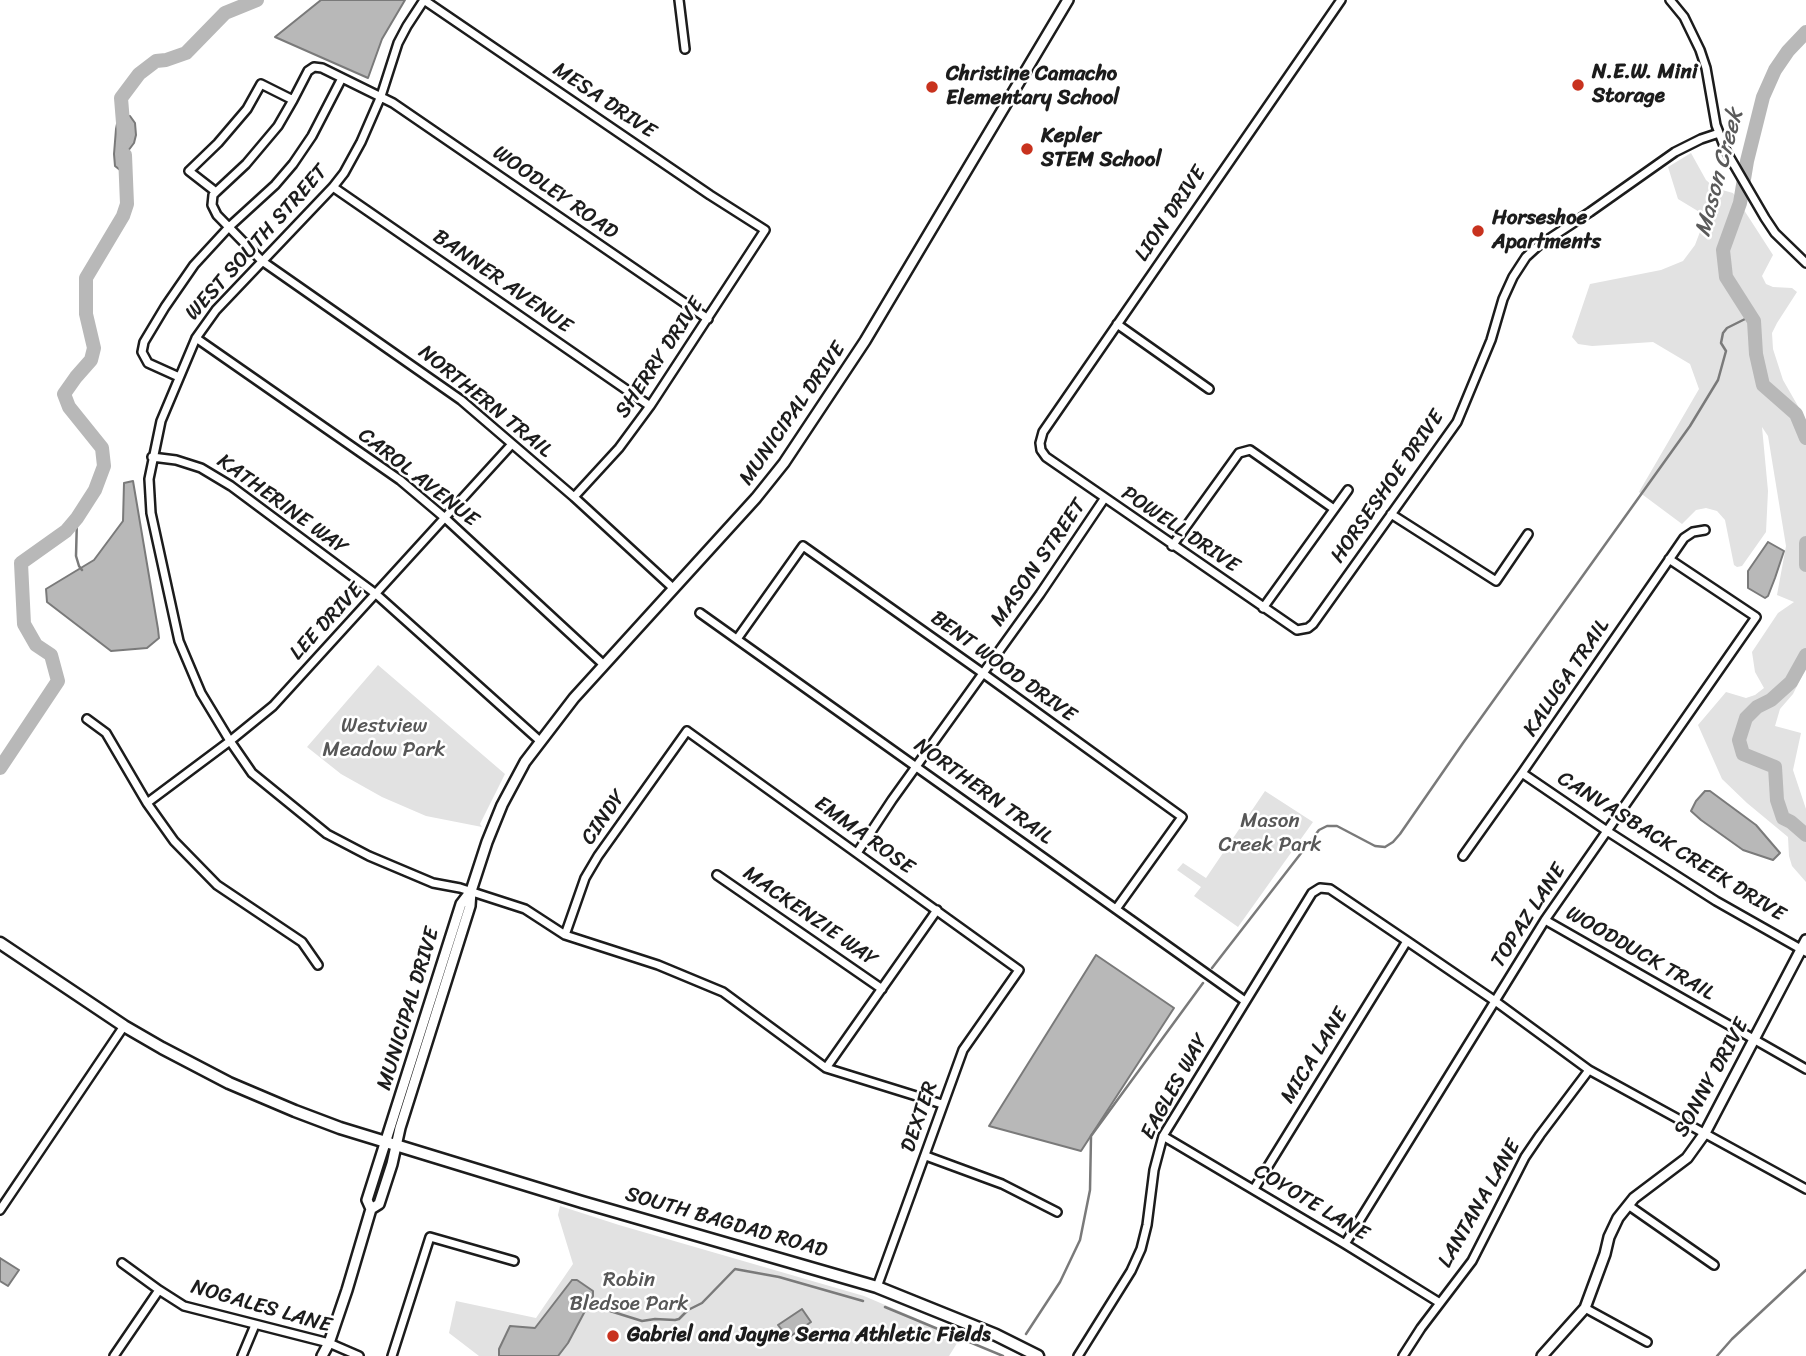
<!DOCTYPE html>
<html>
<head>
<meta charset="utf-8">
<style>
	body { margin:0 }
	canvas { display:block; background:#fff }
</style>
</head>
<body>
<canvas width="1806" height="1356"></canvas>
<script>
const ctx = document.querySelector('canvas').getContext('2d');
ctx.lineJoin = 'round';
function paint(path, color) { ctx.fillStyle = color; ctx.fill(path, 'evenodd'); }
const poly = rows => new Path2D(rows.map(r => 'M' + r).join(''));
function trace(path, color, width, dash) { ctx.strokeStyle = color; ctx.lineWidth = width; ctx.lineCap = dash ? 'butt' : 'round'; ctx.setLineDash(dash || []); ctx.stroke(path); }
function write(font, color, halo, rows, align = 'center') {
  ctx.font = font + ' Sriracha,sans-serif'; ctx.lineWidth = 5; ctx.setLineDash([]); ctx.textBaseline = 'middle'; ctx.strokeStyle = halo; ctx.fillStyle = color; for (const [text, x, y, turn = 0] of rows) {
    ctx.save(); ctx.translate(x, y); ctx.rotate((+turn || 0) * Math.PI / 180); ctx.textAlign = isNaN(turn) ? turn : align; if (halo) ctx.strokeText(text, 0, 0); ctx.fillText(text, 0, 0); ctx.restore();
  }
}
paint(poly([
	[1691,153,1706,180,1715,188,1733,193,1773,255,1762,276,1766,284,1773,287,1792,288,1797,292,1777,323,1772,333,1773,349,1783,380,1806,420,1806,668,1793,694,1780,709,1775,726,1801,733,1793,770,1806,809,1806,882,1792,866,1789,856,1788,837,1747,803,1722,779,1698,725,1726,692,1746,698,1755,695,1764,688,1755,672,1752,652,1778,613,1794,602,1777,595,1786,546,1768,436,1762,427,1768,491,1766,532,1742,566,1737,567,1734,565,1725,520,1717,511,1706,508,1696,510,1682,524,1639,492,1699,389,1690,364,1653,342,1592,346,1578,344,1572,337,1590,284,1661,270,1683,261,1695,245,1706,216,1678,199,1668,167],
	[378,665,505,774,480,824,482,827,426,816,382,797,341,774,307,747],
	[1265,791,1313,822,1238,927,1194,896,1201,887,1177,870,1183,863,1206,878],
	[560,1206,619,1225,864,1296,925,1322,959,1340,949,1356,479,1356,449,1333,456,1301,536,1318,573,1264,558,1215]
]), '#e2e2e2');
const water = poly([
	[321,0,405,0,382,39,368,78,275,37,321,0],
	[121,115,130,116,135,123,136,135,134,143,128,151,125,174,115,166,114,154,116,129,118,119,121,115],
	[133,481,158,629,159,638,147,648,111,651,47,602,46,589,94,560,123,521,124,483,133,481],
	[1768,542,1784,551,1775,578,1768,596,1765,598,1748,588,1748,571,1768,542],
	[1705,791,1710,791,1756,825,1780,853,1773,860,1743,850,1701,820,1691,811,1696,801,1705,791],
	[1096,955,1174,1008,1081,1151,989,1126,1096,955],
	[0,1258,19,1270,8,1286,0,1281,0,1258],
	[572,1280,577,1280,593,1291,593,1296,568,1343,558,1356,499,1356,499,1349,510,1326,535,1328,572,1280],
	[802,1309,811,1322,788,1338,778,1325,802,1309]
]);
paint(water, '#b8b8b8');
trace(water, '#7a7a7a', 2);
trace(poly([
	[77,518,76,556,79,566,82,570],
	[1212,968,1319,830,1327,826,1337,826,1375,846,1385,847,1393,842,1400,834,1463,743,1690,426,1718,380,1726,351,1721,343,1723,333,1727,328,1751,316],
	[592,1299,610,1311,642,1321,655,1319,675,1320,679,1319,688,1310,702,1303,735,1269,779,1277,863,1301],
	[885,1307,1003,1356],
	[1026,1334,1060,1282,1080,1240,1090,1190,1091,1136,1203,983],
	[1717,1356,1732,1339,1806,1270]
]), '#7a7a7a', 2.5);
trace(poly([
	[1806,32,1788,51,1775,70,1763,97,1747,161,1740,203,1723,250,1726,277,1754,321,1756,354,1763,385,1796,414,1806,438],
	[124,135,121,98,139,74,156,61,166,60,186,53,225,13,257,0],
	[1806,543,1806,565],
	[1806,655,1791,682,1771,700,1757,707,1746,718,1739,740,1743,754,1775,767,1777,800,1783,818,1791,822,1806,835],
	[0,768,58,681,51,655,36,645,24,624,21,563,66,531,77,518,95,490,104,466,102,448,69,407,64,394,76,377,91,360,94,348,86,314,86,278,123,216,127,204,125,155]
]), '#b8b8b8', 14);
const minor = poly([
	[424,0,407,26,398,43,381,96,361,142,344,173,333,187,216,310,196,338,161,421,149,479,151,513,179,641,201,693,230,741,252,773,327,834,369,856,433,883,460,888,525,909,565,935,658,965,723,992,826,1068,942,1104],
	[424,0,710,195,765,230,650,406,619,448,574,497],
	[679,0,685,49],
	[1341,0,1043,432,1040,443,1041,450,1046,457,1297,630,1308,628,1313,624,1457,422,1491,340,1503,299,1513,277,1526,257,1538,246,1590,212,1675,152,1701,139,1719,133],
	[1670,0,1684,17,1700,50,1706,68,1716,125,1726,151,1765,218,1775,233,1806,263],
	[333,187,650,406],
	[216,192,246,164,278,126,293,100],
	[1117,324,1209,389],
	[196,338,400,480,445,518,604,665],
	[179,377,148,363,142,352,144,342,165,307,194,265,229,227,275,185,293,164,312,136,342,78],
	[152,457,176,460,201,468,231,486,376,594,540,741],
	[1391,514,1496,581,1528,534],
	[1172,546,1239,453,1250,450,1334,509],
	[673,588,574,497,461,400,262,261,217,215,212,205,213,195,216,192,189,171,218,143,247,109,261,84,293,100,308,71,314,67,322,68,393,103,708,319],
	[1263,608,1348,490],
	[700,613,1245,1001],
	[737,639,803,546,984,674,1182,817,1116,909],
	[87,719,106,733,147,803,174,841,217,885,302,942,318,965],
	[1522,773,1607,831,1716,901,1806,952],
	[147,803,230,741,273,706,512,444],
	[857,853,892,800,1040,594,1104,499],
	[1463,856,1522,773,1684,538,1693,532,1705,530],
	[717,875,882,989],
	[1545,920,1806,1069],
	[565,935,585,878,598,856,687,731,1019,970,963,1050,877,1287],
	[826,1068,937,910],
	[1163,1136,1345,1244,1440,1303],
	[926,1156,1002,1184,1057,1212],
	[1254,1189,1407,941],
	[1628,1205,1714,1265],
	[0,1210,124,1026],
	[1345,1244,1545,920,1756,617,1669,559],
	[122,1263,159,1290,184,1306,329,1343,359,1356],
	[1585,1308,1647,1342],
	[114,1356,159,1290],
	[242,1356,255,1325],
	[392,1356,430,1237,514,1261],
	[1078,1356,1131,1271,1141,1249,1147,1225,1154,1170,1163,1136,1312,893,1320,888,1330,889,1407,941,1495,1001,1589,1070,1806,1189],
	[1403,1356,1421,1328,1472,1261,1525,1157,1540,1135,1589,1070]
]);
const tertiary = poly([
	[371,1209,379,1204,392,1164,400,1128,470,906,471,891,487,842,502,805,525,762,574,698,756,498,784,463,865,341,1068,0],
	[322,1356,329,1343,347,1290,371,1209,367,1200,461,904,471,891],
	[1542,1356,1585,1308,1605,1254,1609,1237,1618,1218,1634,1198,1687,1158,1705,1133,1806,940]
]);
const secondary = poly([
	[0,943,124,1026,162,1048,229,1083,295,1111,340,1128,582,1202,877,1287,996,1335,1038,1356]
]);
trace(minor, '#1c1c1c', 12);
trace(tertiary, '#1c1c1c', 14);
trace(secondary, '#1c1c1c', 15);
trace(minor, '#fff', 7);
trace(tertiary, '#fff', 9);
trace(secondary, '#fff', 10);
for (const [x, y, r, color] of [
	[1578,85,7,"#c8321e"],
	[932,87,7,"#c8321e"],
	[1027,149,7,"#c8321e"],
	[1478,231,7,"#c8321e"],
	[613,1336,7,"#c8321e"]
]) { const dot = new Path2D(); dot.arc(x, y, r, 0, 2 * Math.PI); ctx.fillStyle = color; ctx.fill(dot); trace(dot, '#fff', 2.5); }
write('bold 21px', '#1c1c1c', '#fff', [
	["N.E.W. Mini",1592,73],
	["Storage",1592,97],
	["Christine Camacho",946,75],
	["Elementary School",946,99],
	["Kepler",1041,137],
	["STEM School",1041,161],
	["Horseshoe",1492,219],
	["Apartments",1492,243],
	["Gabriel and Jayne Serna Athletic Fields",627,1336]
], 'left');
write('21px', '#1c1c1c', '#fff', [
	["MESA DRIVE",604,101,34],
	["WOODLEY ROAD",555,193,35],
	["LION DRIVE",1171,214,-56],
	["WEST SOUTH STREET",257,243,-48],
	["BANNER AVENUE",502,282,35],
	["SHERRY DRIVE",660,358,-56],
	["NORTHERN TRAIL",485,402,39],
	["MUNICIPAL DRIVE",793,414,-55],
	["CAROL AVENUE",418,478,38],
	["HORSESHOE DRIVE",1388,487,-55],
	["KATHERINE WAY",282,505,36],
	["POWELL DRIVE",1180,530,34],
	["MASON STREET",1039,563,-55],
	["LEE DRIVE",327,622,-47],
	["BENT WOOD DRIVE",1003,667,36],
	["KALUGA TRAIL",1567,678,-56],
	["NORTHERN TRAIL",983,792,36],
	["CINDY",604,818,-55],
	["EMMA ROSE",864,836,36],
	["CANVASBACK CREEK DRIVE",1671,847,32],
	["TOPAZ LANE",1529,916,-57],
	["MACKENZIE WAY",810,917,35],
	["WOODDUCK TRAIL",1640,954,30],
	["MUNICIPAL DRIVE",409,1009,-73],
	["MICA LANE",1315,1056,-58],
	["SONNY DRIVE",1712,1078,-61],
	["EAGLES WAY",1175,1087,-61],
	["DEXTER",920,1117,-71],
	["COYOTE LANE",1311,1203,31],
	["LANTANA LANE",1480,1204,-60],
	["SOUTH BAGDAD ROAD",726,1223,16],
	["NOGALES LANE",261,1307,16]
]);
write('21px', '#575757', '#fff', [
	["Westview",384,727],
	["Meadow Park",384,751],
	["Mason",1270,822],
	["Creek Park",1270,846],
	["Robin",629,1281],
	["Bledsoe Park",629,1305]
]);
write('italic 23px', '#5a5a5a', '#fff', [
	["Mason Creek",1720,173,-75]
]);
</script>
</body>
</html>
